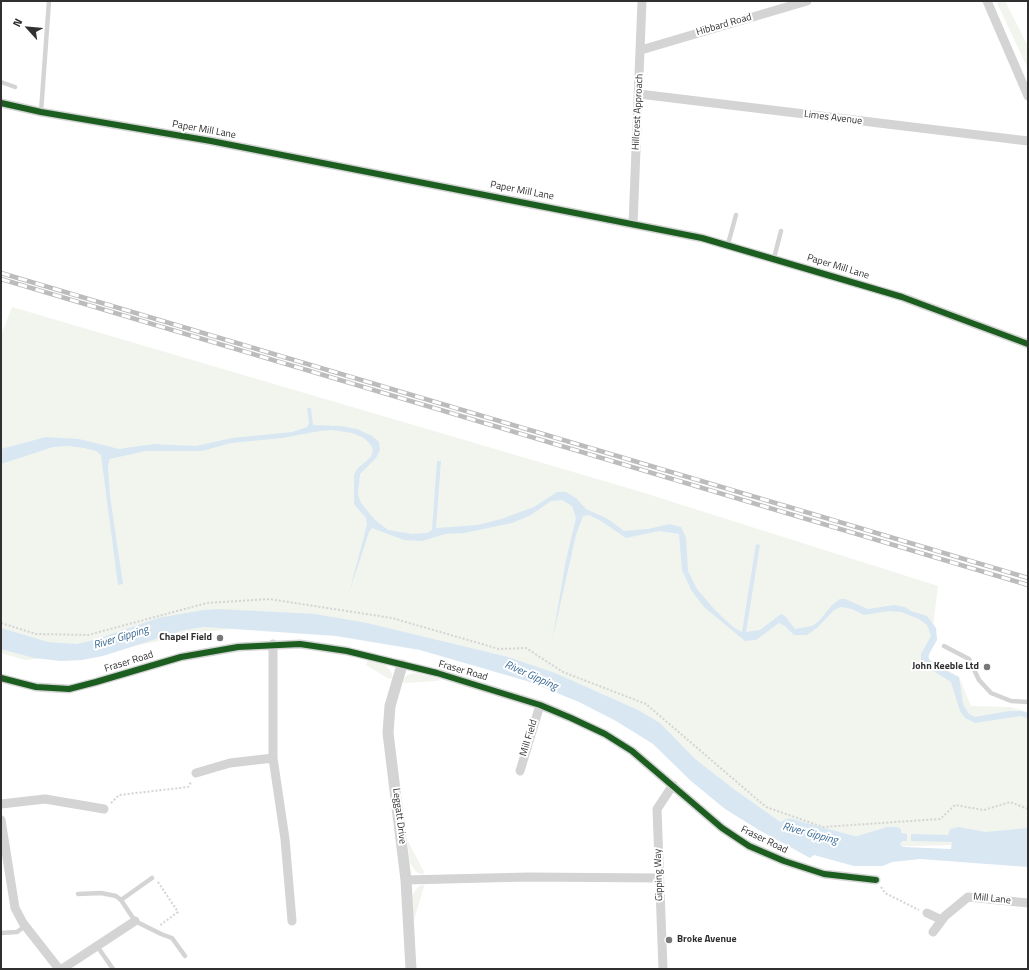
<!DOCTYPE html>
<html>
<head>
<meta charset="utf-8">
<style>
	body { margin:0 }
	#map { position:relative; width:1029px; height:970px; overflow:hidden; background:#fff; font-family:"Titillium Web",sans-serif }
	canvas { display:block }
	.frame { position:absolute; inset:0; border:2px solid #303030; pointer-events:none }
	.north { position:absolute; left:8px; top:8px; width:40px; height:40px; -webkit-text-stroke:3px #fff; paint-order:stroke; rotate:297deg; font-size:11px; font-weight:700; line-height:16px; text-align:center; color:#303030 }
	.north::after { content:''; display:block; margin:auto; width:14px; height:18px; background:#303030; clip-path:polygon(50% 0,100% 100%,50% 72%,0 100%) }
</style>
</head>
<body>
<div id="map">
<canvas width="1029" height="970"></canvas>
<div class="frame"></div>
<div class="north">N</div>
</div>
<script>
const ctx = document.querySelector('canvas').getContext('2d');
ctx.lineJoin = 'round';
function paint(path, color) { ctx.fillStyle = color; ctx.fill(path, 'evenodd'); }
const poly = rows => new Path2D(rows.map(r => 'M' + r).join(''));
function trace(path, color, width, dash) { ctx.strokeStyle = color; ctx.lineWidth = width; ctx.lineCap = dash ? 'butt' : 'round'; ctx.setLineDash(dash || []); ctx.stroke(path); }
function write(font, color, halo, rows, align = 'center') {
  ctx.font = font + ' "Titillium Web",sans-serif'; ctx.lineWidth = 4; ctx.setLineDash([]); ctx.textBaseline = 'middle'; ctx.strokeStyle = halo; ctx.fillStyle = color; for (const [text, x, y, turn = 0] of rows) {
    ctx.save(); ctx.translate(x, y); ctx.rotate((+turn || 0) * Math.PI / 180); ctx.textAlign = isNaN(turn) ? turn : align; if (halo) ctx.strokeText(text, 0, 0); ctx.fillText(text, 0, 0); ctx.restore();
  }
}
paint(poly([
	[996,1,1005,1,1028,46,1028,69],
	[12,307,638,491,938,586,929,659,959,677,971,706,1010,707,1028,712,1028,843,879,847,760,817,639,723,493,663,297,622,204,632,114,650,25,660,1,653,1,335],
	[368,660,385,665,391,671,393,678,389,679,366,665],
	[415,673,439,678,439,681,405,683,402,681,407,675],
	[407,839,424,872,423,875,416,872,410,863],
	[423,884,424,887,413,923,412,896,417,888]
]), '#f1f5ed');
paint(poly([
	[307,408,311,408,313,425,341,426,357,429,372,436,379,442,380,450,376,458,360,474,358,494,361,503,375,520,388,530,412,534,427,533,432,530,437,461,441,461,436,528,478,525,501,519,534,507,557,492,566,492,576,498,586,509,608,519,624,531,648,529,670,524,681,527,686,538,688,571,697,589,715,610,733,627,742,632,756,544,760,545,746,632,760,630,781,614,785,616,795,629,812,626,819,621,832,605,840,599,845,599,868,609,894,605,905,607,911,611,927,616,936,628,937,640,928,656,929,659,934,665,959,677,963,704,969,714,975,717,1009,711,1021,711,1028,713,1028,718,1020,716,975,723,965,718,960,711,951,682,927,667,921,660,921,654,931,636,927,625,919,619,901,612,889,611,864,615,852,609,841,607,834,610,818,627,807,635,794,635,785,626,779,623,756,640,745,641,704,607,691,590,682,570,679,534,659,531,626,538,601,521,589,515,583,516,576,535,552,641,566,560,576,518,572,506,562,500,551,501,531,515,512,523,464,533,445,534,422,541,404,540,372,528,369,532,349,593,367,525,366,518,354,504,354,475,357,469,371,457,373,450,371,445,364,438,352,433,332,430,320,431,282,438,231,443,202,451,145,451,110,459,108,465,110,496,123,584,118,585,101,455,96,451,84,448,69,446,53,447,1,464,1,449,46,437,79,439,119,449,154,444,196,446,232,438,292,432,307,427,309,423],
	[218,609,315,614,367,623,508,657,555,673,638,710,660,723,695,759,735,790,779,821,804,832,838,840,848,839,887,827,897,827,901,829,901,833,907,834,907,841,902,841,900,845,904,847,951,849,952,842,911,841,911,834,948,835,950,829,958,827,986,832,1028,828,1028,867,920,859,892,862,883,866,854,866,814,855,810,858,759,830,725,809,691,781,653,744,616,721,579,702,530,682,420,650,336,636,204,627,184,630,103,656,82,660,61,661,34,658,1,649,1,628,48,642,77,644,94,640,158,618,203,610]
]), '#d9e7f3');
trace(poly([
	[789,828,854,846]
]), '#d9e7f3', 19);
trace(poly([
	[1,623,36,634,88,635,207,603,269,599,392,618,499,649,526,648,563,672,646,704,766,807,823,827,940,819,955,805,984,810,1010,802,1028,809],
	[111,803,119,795,188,787,191,782],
	[158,882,178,912,159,926],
	[881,887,885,893,919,910]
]), '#d4d4d4', 2, [2, 2]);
trace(poly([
	[1,82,15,87],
	[41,112,49,1],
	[728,244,736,215],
	[774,258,781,231],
	[944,646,969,659,979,680,991,693,1011,701,1028,702],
	[78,894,101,893,116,896,121,900,135,921,161,934,172,938,185,956],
	[121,900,152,878],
	[1,933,17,932,25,926],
	[97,946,113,969]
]), '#d4d4d4', 4.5);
trace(poly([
	[987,1,1028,96],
	[641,50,807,1],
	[639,94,1028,141],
	[1,103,41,112,211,141,702,238,902,297,1028,344],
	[633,224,642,1],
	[273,644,273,758,285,839,292,921],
	[1,678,36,687,69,689,96,682,181,657,238,647,300,644,347,651,437,673,540,705,571,718,605,734,632,751,722,828,749,846,784,861,824,874,876,880],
	[520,771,540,705],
	[196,773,230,763,273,758],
	[1,804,45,799,104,809],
	[1,820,15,908,23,923,59,969],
	[406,880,528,877,659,878],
	[927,913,942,920],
	[933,932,945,916,968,897,1028,903],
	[62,969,135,921],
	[663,969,657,809,673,785]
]), '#d4d4d4', 9);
trace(poly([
	[402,665,390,706,388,733,406,880,411,969]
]), '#d4d4d4', 11);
const rail = poly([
	[1,273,1028,578],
	[1,279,1028,585]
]);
trace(rail, '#bcbcbc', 4.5);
trace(rail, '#fff', 3, [9]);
trace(poly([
	[1,103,41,112,211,141,702,238,902,297,1028,344],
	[1,678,36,687,69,689,96,682,181,657,238,647,300,644,347,651,437,673,540,705,571,718,605,734,632,751,722,828,749,846,784,861,824,874,876,880]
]), '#1b5e20', 6);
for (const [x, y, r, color] of [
	[220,638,4,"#787878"],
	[987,667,4,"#787878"],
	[669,940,4,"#787878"]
]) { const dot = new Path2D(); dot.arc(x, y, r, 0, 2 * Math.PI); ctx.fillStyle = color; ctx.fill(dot); trace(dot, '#fff', 1.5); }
write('10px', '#303030', '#fff', [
	["Hibbard Road",724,25,-16],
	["Hillcrest Approach",638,112,-87],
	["Limes Avenue",833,118,7],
	["Paper Mill Lane",204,130,10],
	["Paper Mill Lane",522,191,11],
	["Paper Mill Lane",838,267,17],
	["Fraser Road",129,662,-17],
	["Fraser Road",463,671,16],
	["Mill Field",529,738,-73],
	["Leggatt Drive",399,816,83],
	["Fraser Road",764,840,26],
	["Gipping Way",659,875,-92],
	["Mill Lane",992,899,6]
]);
write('bold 10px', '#303030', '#fff', [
	["Chapel Field",212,638],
	["John Keeble Ltd",979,667],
	["Broke Avenue",677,940,"left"]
], 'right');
write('italic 11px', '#3a6b96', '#fff', [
	["River Gipping",121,638,-17],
	["River Gipping",531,676,24],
	["River Gipping",810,834,15]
]);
</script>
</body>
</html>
